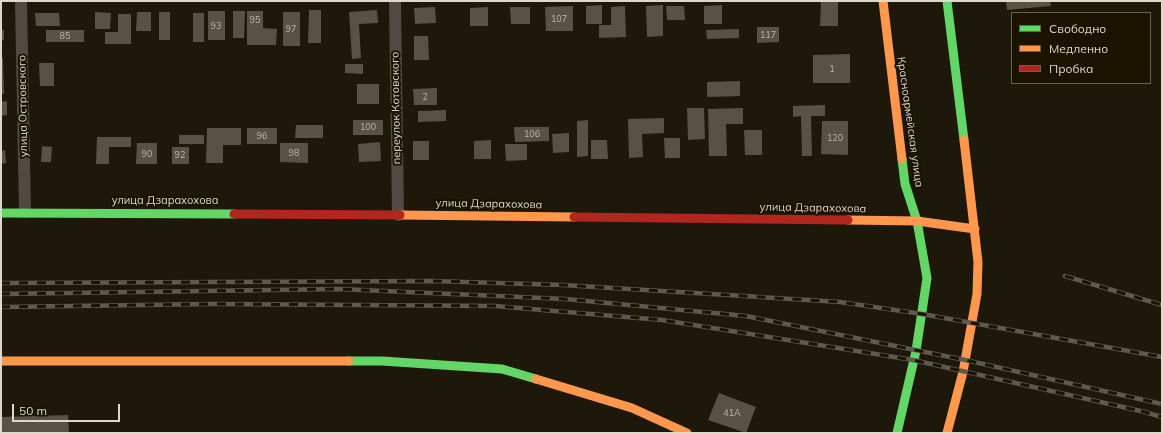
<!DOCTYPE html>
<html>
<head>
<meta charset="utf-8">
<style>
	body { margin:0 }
	#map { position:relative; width:1163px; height:434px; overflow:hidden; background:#1d180a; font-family:Mulish,sans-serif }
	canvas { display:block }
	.frame { position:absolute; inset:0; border:2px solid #dfd9ca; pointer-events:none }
	.legend { position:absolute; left:1011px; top:12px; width:140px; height:72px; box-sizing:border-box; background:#1b1300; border:1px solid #696251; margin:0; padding:5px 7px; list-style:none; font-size:12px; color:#dfd9ca }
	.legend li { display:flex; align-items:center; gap:8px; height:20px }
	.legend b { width:20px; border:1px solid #696251 }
	.scale { position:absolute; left:12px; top:404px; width:108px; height:18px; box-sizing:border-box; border:2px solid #dfd9ca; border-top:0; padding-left:5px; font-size:12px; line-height:14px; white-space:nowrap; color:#dfd9ca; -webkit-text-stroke:3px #1b1300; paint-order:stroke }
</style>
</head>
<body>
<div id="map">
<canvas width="1163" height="434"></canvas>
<div class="frame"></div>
<ul class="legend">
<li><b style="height:5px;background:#63d668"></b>Свободно</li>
<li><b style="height:5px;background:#ff974d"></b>Медленно</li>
<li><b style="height:5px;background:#b3261e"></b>Пробка</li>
</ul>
<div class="scale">50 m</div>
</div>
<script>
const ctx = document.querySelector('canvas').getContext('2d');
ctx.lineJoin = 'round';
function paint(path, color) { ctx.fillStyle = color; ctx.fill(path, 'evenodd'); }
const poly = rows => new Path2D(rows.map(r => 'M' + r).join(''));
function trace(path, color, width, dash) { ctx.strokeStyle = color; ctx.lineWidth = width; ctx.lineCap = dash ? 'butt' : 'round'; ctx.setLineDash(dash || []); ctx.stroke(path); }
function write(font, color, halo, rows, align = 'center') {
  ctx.font = font + ' Mulish,sans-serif'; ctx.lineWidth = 4; ctx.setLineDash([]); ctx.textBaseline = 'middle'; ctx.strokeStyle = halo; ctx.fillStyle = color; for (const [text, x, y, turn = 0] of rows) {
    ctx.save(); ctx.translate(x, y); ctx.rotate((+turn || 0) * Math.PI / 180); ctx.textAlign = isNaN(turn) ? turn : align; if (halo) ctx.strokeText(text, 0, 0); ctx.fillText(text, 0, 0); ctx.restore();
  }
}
paint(poly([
	[821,1,838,1,838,26,820,26],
	[1006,1,1050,1,1051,6,1007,10],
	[602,5,602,24,586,24,586,6],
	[663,5,663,36,647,37,646,6],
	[722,5,722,24,704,24,704,6],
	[573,6,573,31,546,31,545,7],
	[625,6,626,37,599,38,599,25,611,25,611,7],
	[666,6,684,6,685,20,667,20],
	[435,7,436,23,415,24,414,8],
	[488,7,488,26,470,26,470,8],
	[510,7,530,7,530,24,511,24],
	[309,10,321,10,321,43,308,43],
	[377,10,378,23,359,24,361,58,352,59,349,12],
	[208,11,225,11,225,40,208,40],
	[233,11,245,11,244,38,233,38],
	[247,11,263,11,263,28,277,29,276,45,247,45],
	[95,12,111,13,110,29,95,29],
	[137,12,151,12,151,31,136,31],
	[159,12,170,12,170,40,159,40],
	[283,12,300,12,300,46,283,46],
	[35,13,59,13,60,26,36,26],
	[193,13,204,13,204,42,193,42],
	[118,14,131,14,131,44,105,44,105,32,118,32],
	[757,27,779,27,779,42,757,43],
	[739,29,739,38,707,39,706,30],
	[1,30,4,30,4,40,1,41],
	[46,30,84,30,84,42,46,42],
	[414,36,428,36,429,60,414,60],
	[850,54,850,83,813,83,813,55],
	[1,58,3,58,4,94,1,94],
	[39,63,54,63,54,86,40,86],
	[345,64,363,64,363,74,345,73],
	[740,81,740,96,707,97,707,82],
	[357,84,379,84,379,104,357,104],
	[437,88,437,105,414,105,413,89],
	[7,101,7,115,1,116,1,102],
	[825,105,825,116,811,116,812,156,802,156,801,116,793,117,793,106],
	[687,108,704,108,705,139,688,140],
	[743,108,743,124,726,124,727,156,709,156,708,109],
	[446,110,446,121,418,122,418,111],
	[664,118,664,133,642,134,643,157,629,158,628,119],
	[353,120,383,120,383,135,353,135],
	[588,120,588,156,577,157,577,121],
	[822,121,848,121,848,155,821,154],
	[296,125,323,125,323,138,295,138],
	[514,127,549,127,549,141,515,142],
	[207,128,241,128,241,145,223,145,223,163,206,163],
	[247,128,277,128,277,144,247,144],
	[744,130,762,130,762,155,745,155],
	[569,133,569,152,553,153,552,134],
	[179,135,204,135,204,144,179,144],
	[97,137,131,137,131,147,109,147,109,164,96,164],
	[664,138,680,138,680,158,665,158],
	[491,140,491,159,474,159,474,141],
	[591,140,607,140,608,159,591,159],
	[413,141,429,141,429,160,413,160],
	[380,142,381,161,359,162,358,144],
	[137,143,157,143,157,164,136,164],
	[280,143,308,143,308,163,280,162],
	[505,144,527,144,527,160,506,161],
	[42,146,52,147,51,162,41,162],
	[172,147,189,147,189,164,172,164],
	[5,150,6,163,1,164,1,151],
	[719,393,756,407,746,433,708,420],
	[68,415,69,433,1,433,1,417]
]), '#565246');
trace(poly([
	[21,1,25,212],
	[395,1,398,215]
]), '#504a43', 12);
trace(poly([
	[947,1,964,140],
	[1,213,234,214],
	[349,361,382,361,502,369,536,379],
	[897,433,916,351,927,278,917,221,905,184,902,159]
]), '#63d668', 9);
trace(poly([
	[883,1,902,159],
	[400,215,574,217],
	[848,220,917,221,975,229],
	[1,361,349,361],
	[536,379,632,408,687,433],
	[947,433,963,372,977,294,978,262,964,140]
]), '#ff974d', 9);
trace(poly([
	[234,214,400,215],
	[574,217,848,220]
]), '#b3261e', 9);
const rail = poly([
	[1065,276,1162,305],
	[1,283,432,281,563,285,744,296,840,302,922,314,1162,357],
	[1,294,339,289,565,299,746,316,965,360,1162,404],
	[1,307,213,304,495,306,662,320,913,360,1145,412],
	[1141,411,1162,417]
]);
trace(rail, '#5d5951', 4.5);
trace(rail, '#1b1300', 3, [9]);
write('9px', '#bdb7a9', null, [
	["107",559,19],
	["95",255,20],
	["93",216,26],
	["97",291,29],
	["117",768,35],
	["85",65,36],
	["1",832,69],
	["2",425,97],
	["100",368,127],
	["106",532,134],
	["96",262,136],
	["120",835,138],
	["98",294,153],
	["90",147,154],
	["92",180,155],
	["41А",732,413]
]);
write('11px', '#dfd9ca', '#1b1300', [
	["улица Островского",23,106,-91],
	["переулок Котовского",396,108,-91],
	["Красноармейская улица",910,122,82],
	["улица Дзарахохова",165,201],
	["улица Дзарахохова",489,204,1],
	["улица Дзарахохова",813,208,1]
]);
</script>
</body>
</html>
